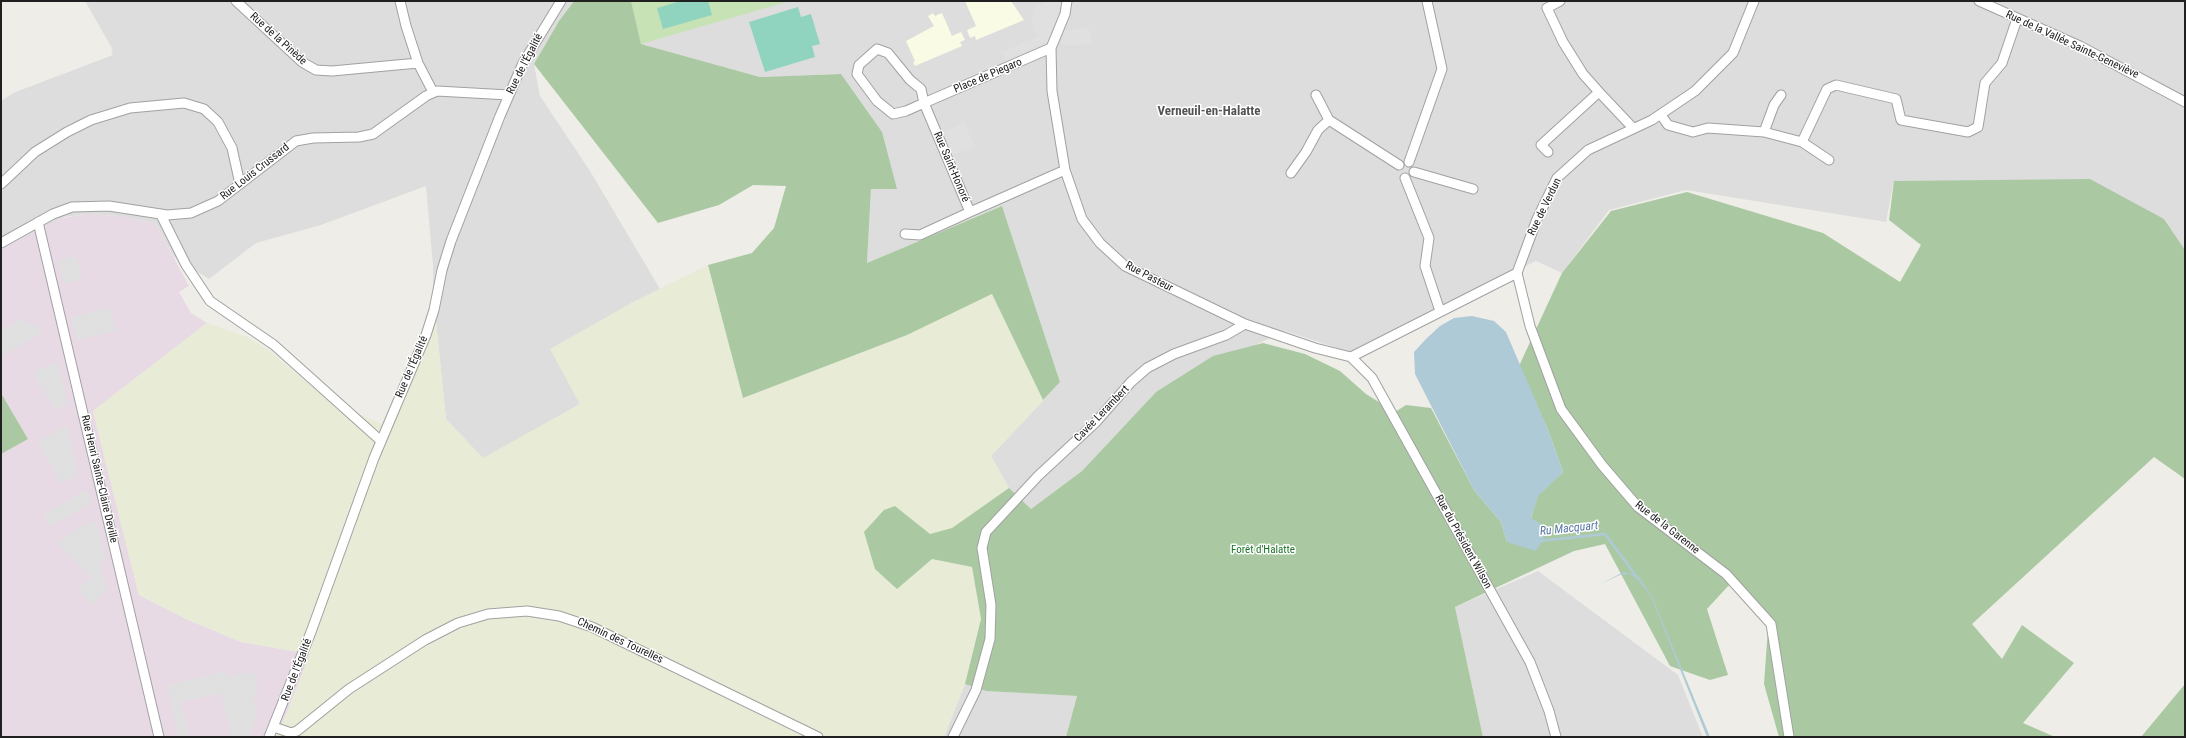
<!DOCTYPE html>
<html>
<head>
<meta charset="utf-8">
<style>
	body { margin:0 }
	#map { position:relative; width:2186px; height:738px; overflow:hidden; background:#efede7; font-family:"Roboto Condensed",sans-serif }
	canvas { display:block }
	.frame { position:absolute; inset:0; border:2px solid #202020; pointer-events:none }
</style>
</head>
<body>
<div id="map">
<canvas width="2186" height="738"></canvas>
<div class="frame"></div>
</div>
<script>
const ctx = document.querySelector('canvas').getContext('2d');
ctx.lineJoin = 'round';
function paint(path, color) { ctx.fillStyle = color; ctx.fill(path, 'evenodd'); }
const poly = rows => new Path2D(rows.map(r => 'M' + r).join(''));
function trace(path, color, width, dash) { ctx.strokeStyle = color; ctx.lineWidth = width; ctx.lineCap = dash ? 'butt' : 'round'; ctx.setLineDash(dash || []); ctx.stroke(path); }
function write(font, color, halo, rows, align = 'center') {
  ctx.font = font + ' "Roboto Condensed",sans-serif'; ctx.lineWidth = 3; ctx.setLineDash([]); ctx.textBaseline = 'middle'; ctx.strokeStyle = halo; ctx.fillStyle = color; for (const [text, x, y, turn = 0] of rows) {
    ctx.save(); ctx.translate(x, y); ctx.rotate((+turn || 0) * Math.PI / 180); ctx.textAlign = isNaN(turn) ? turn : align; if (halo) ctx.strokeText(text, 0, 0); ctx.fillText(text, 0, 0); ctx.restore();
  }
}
paint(poly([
	[85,1,574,1,559,21,534,64,540,96,590,171,660,289,551,349,580,404,483,459,446,419,433,293,433,266,426,186,321,225,256,243,209,279,174,257,155,223,118,216,86,214,65,217,1,249,1,101,13,93,113,55,111,51,113,50],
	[631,1,2185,1,2185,250,2164,219,1894,181,1886,222,1686,190,1609,210,1562,273,1536,261,1350,352,1285,331,1156,392,1082,471,1031,509,1009,488,991,456,1060,382,1002,206,867,263,871,189,896,189,841,74,760,77,641,44],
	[1538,571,1678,675,1703,737,1483,737,1455,607],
	[965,684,986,691,1077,696,1066,737,944,737]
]), '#dedddd');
paint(poly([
	[86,214,118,216,155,223,189,286,179,292,191,313,207,323,93,411,139,595,186,619,241,642,310,654,284,720,275,737,1,737,1,451,28,439,1,393,1,249,59,219]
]), '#e7dae4');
paint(poly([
	[965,1,1011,1,1024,20,976,40,975,36,970,38,967,30,976,26],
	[933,13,935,16,942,13,952,36,961,32,965,40,960,42,962,46,915,66,913,62,915,61,906,41,934,26,928,16]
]), '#f9fbe4');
paint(poly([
	[708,265,743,398,907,335,993,294,1043,401,991,456,1009,488,952,528,930,534,895,506,932,559,972,567,981,619,965,684,944,737,275,737,284,720,310,654,241,642,186,619,139,595,93,411,207,323,247,337,268,350,329,401,382,424,408,367,426,321,433,293,446,419,483,458,580,404,550,349,633,302]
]), '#e8ebd5');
paint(poly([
	[631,1,790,1,641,44]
]), '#c7e2b4');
paint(poly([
	[574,1,631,1,641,44,760,77,841,74,882,132,897,189,871,189,867,263,1002,206,1060,382,1043,400,992,294,907,335,743,398,708,265,752,253,774,228,786,186,753,185,719,205,658,223,534,64,559,21],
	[2090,179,2164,219,2185,250,2185,479,2154,457,1972,624,2002,659,2022,625,2074,663,2023,723,2055,737,1779,737,1764,684,1769,614,1730,584,1707,609,1728,675,1710,680,1670,666,1605,544,1574,551,1455,607,1483,737,1066,737,1077,696,986,691,965,684,981,619,972,567,932,559,897,589,875,569,864,532,884,510,895,506,930,534,952,528,1009,488,1031,509,1082,471,1156,392,1213,356,1263,343,1305,354,1340,371,1366,394,1395,412,1406,405,1431,408,1474,490,1501,522,1507,542,1531,518,1538,495,1563,472,1548,430,1519,366,1562,273,1611,211,1687,192,1823,233,1900,282,1921,245,1889,220,1894,181],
	[1,393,28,439,1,454],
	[2185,684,2185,737,2141,737]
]), '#aac9a2');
paint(poly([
	[681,1,708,1,712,15,663,29,657,8],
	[798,7,801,17,811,14,820,44,812,46,815,57,765,72,749,22]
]), '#90d4bf');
paint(poly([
	[1045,1,1062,1,1050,40,1006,61,1002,52,1037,37,1031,21,1036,6,1044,4],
	[1088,27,1093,42,1081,45,1061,45,1064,31],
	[965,123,975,147,947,158,937,134],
	[76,256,82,279,64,284,58,260],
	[110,308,116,331,77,340,71,317],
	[23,318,26,323,39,327,42,333,1,356,1,330],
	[58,363,68,404,55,409,34,376,35,370],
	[67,425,78,476,61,483,38,441],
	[87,490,91,503,49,527,44,514],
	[96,522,106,560,99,561,107,589,92,605,78,590,91,577,57,543,83,525],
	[226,671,228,677,254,672,259,691,253,694,257,715,250,737,231,737,221,693,181,702,189,737,178,737,168,685]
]), '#e0e0e0');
paint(poly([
	[1472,316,1494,321,1506,332,1548,430,1563,472,1538,496,1531,518,1549,529,1536,551,1507,542,1501,522,1474,490,1415,374,1414,352,1426,339,1440,326,1454,318],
	[1624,572,1638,576,1651,594,1710,737,1707,737,1650,594,1636,578,1629,574,1620,575,1600,584]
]), '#aecad7');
trace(poly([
	[1539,541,1605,534,1637,577]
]), '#aecad7', 2.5);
const minor = poly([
	[236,1,302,62,316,70,332,71,418,63],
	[400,1,406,26,418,63,433,92],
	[1067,1,1065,14,1051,48,1052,91,1065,170,1082,219,1100,243,1125,266,1245,324,1315,348,1351,357,1372,378,1530,662,1549,711,1556,737],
	[1560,1,1547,8,1563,42,1583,74,1599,92],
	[1979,1,2080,46,2185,102],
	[877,49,888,53,910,80,921,89,924,103,906,111,893,114,877,101,857,74,859,65,877,49],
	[1316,95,1329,120,1399,165],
	[1661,115,1668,125,1693,132,1708,128,1764,132,1802,142,1827,89,1836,85,1896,99,1901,120,1968,132,1978,127,1985,83,2002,63,2017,19],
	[1764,132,1774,105,1781,95],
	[1802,142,1829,160],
	[1548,152,1541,145,1599,92,1633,128],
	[1409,162,1442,69,1427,1],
	[1414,172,1473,189],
	[1291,173,1306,152,1318,130,1329,120],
	[1405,178,1429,238,1425,266,1440,311],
	[1,184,35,152,67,132,91,120,130,108,184,103,204,109,218,122,232,148,240,184],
	[970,212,1065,170],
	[161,215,186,265,210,301,274,345,381,441],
	[38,222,159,737],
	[905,234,920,235,970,212,924,103,1051,48],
	[1,243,53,214,72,207,109,206,167,215,191,213,218,201,296,141,313,138,359,137,373,134,426,96,437,91,509,95],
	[1517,273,1530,326,1561,409,1602,465,1638,507,1726,574,1771,624,1789,737],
	[1351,357,1517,273,1537,219,1557,178,1588,150,1652,120,1695,91,1733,53,1754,1],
	[274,727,291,733,297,731,349,689,425,640,458,623,488,614,527,611,559,616,592,627,818,737],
	[269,737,311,632,374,458,426,335,434,310,442,270,451,241,500,116,523,63,561,1],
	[953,737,976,690,990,639,991,605,982,548,986,532,1038,476,1095,423,1131,382,1147,368,1174,354,1226,335,1245,324]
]);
trace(minor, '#a1a1a1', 11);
trace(minor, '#fff', 9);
write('11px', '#202020', '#fff', [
	["Rue de la Pinède",278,39,42],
	["Rue de la Vallée Sainte-Geneviève",2072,45,25],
	["Rue de l'Égalité",525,64,-63],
	["Place de Piegaro",988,76,-23],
	["Rue Saint-Honoré",951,167,67],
	["Rue Louis Crussard",255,172,-38],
	["Rue de Verdun",1545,207,-64],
	["Rue Pasteur",1149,277,28],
	["Rue de l'Égalité",412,367,-67],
	["Cavée Lerambert",1102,414,-46],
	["Rue Henri Sainte-Claire Deville",99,479,77],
	["Rue de la Garenne",1667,528,38],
	["Rue du Président Wilson",1463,542,61],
	["Chemin des Tourelles",620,641,25],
	["Rue de l'Égalité",297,670,-69]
]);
write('11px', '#1a7228', '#fff', [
	["Forêt d'Halatte",1263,550]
]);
write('italic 12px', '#5878a4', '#fff', [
	["Ru Macquart",1569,529,-6]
]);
write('bold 13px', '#535353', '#fff', [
	["Verneuil-en-Halatte",1209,112]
]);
</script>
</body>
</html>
